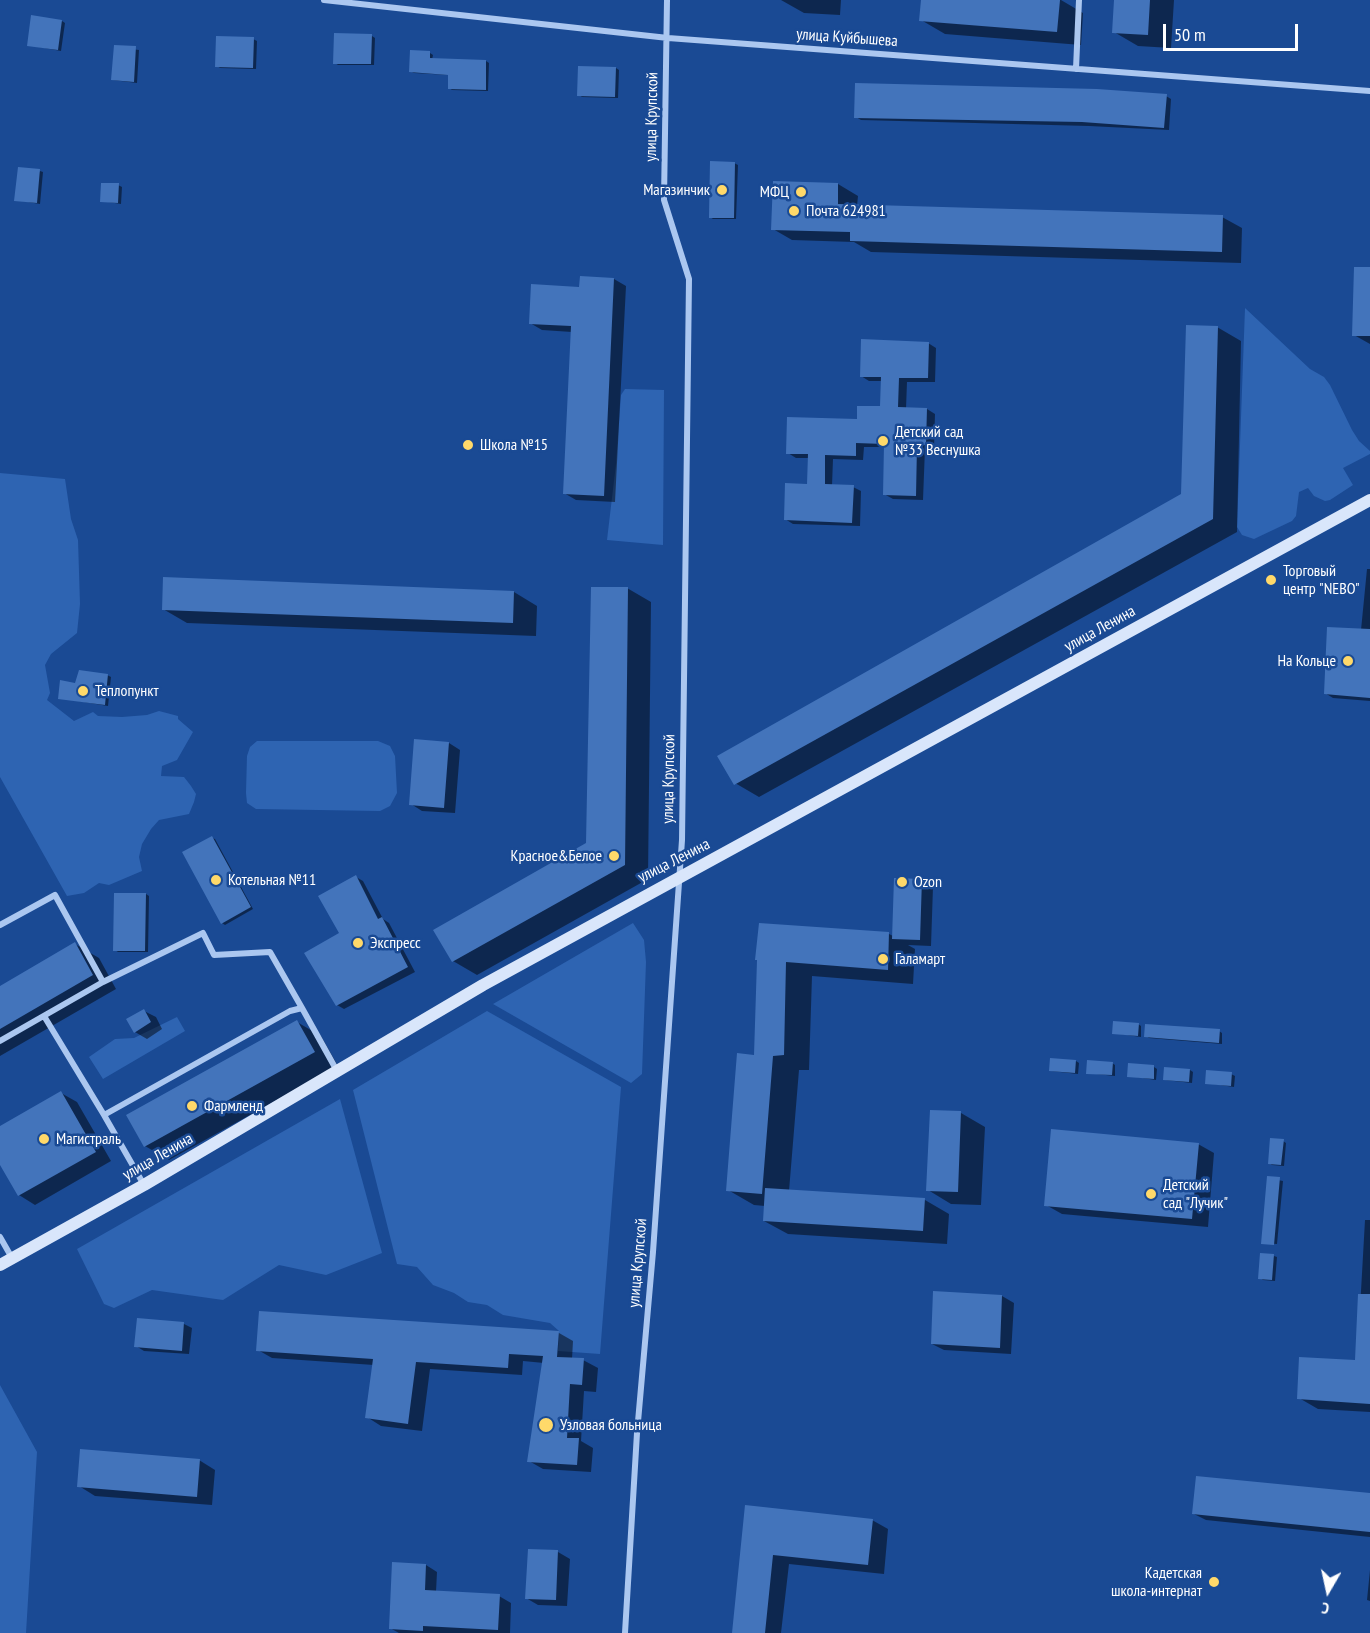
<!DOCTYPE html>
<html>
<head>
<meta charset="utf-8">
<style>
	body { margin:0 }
	#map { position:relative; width:1370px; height:1633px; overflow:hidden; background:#1a4a94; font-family:"PT Sans Narrow",sans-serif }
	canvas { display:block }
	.north { position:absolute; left:1298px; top:1561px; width:60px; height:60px; -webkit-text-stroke:4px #1a4a94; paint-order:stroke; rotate:189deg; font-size:16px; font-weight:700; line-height:24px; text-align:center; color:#fff }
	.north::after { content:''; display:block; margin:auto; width:21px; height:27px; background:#fff; clip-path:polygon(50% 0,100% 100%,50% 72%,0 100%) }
	.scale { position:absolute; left:1163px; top:24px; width:135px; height:27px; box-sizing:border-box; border:3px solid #fff; border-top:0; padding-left:8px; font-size:18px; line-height:21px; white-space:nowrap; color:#fff; -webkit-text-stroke:4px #1a4a94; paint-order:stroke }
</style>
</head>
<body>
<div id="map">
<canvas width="1370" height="1633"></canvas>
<div class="north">С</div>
<div class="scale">50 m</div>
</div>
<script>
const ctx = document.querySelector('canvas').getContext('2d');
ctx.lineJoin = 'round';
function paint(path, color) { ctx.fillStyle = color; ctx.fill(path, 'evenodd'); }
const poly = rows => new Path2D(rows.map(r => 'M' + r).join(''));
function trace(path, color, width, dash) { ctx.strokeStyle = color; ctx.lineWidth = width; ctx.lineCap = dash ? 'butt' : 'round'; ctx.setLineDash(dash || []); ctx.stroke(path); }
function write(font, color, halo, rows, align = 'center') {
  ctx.font = font + ' "PT Sans Narrow",sans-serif'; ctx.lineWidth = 5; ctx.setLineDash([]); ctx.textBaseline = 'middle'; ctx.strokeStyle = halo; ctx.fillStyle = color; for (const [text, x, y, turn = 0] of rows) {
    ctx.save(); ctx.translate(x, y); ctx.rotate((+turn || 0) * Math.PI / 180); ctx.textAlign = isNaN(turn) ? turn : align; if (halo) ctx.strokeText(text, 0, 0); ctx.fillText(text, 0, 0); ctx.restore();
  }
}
paint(poly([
	[1245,308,1310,369,1324,377,1330,385,1352,430,1359,441,1370,451,1370,454,1343,468,1353,485,1330,500,1325,501,1314,496,1308,488,1299,492,1296,516,1292,521,1254,539,1242,535,1237,527],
	[625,389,664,390,663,545,607,540,616,464,621,395],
	[0,473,65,479,71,519,78,540,80,604,77,633,51,654,45,665,50,693,47,700,74,721,93,712,98,716,122,717,147,715,159,711,178,716,178,719,193,732,177,760,162,766,161,776,184,777,191,786,196,794,194,802,189,814,159,820,151,829,142,844,139,857,142,871,109,885,99,883,84,893,67,896,0,777],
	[257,741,378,741,390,746,395,756,397,793,390,806,380,811,256,809,247,803,246,793,247,756,250,747],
	[633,923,644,940,646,962,642,1074,631,1083,493,1004],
	[487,1011,621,1087,600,1354,558,1351,559,1331,550,1323,503,1315,487,1305,468,1302,454,1293,433,1285,417,1267,397,1264,353,1090],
	[177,1017,185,1031,103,1079,89,1057,115,1039,134,1038],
	[340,1099,382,1253,326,1275,279,1265,223,1300,152,1290,114,1308,104,1304,77,1249],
	[0,1385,37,1452,26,1633,0,1633]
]), '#2e64b2');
paint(poly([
	[781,0,841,0,840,15,804,13],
	[922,0,1061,0,1083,13,1081,45,945,34,921,20],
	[1116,0,1174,0,1171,48,1138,46,1114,32],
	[62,21,65,23,61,51,28,45],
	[372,36,375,38,374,65,338,65,335,63],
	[253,39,257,41,256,69,220,68,217,66],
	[115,47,139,50,137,83,113,80],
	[430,53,433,55,432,60,486,61,489,63,488,91,452,90,449,88,449,75,414,73,410,71],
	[616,68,619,70,618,98,582,97,579,95],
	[1166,96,1171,99,1169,130,1089,126,861,120,856,117],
	[734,163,738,165,736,219,713,219,710,217],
	[40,171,43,172,40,204,16,200],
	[774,182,838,184,858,196,857,206,1222,217,1242,228,1241,263,871,252,854,242,792,240,773,229],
	[118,185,122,187,121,204,102,201],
	[1370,269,1370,344,1354,335],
	[614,279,626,286,615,502,576,500,564,493,572,332,542,330,530,323,581,288],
	[1217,327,1241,341,1237,532,759,797,735,783,1183,494],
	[928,343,936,348,935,382,907,382,906,409,927,409,935,414,934,449,925,448,923,500,893,499,884,494,886,447,864,447,863,460,833,459,832,486,853,487,861,491,860,526,793,524,785,519,808,485,809,458,796,458,788,453,882,408,883,381,869,381,861,376],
	[1367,569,1370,569,1370,701,1333,698,1325,693,1361,630],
	[627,588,651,602,648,879,477,975,453,961,587,844],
	[514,592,537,606,536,636,187,623,163,609],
	[107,675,111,677,108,706,60,698,76,684],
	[449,743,460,750,455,813,422,811,411,804],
	[212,838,215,839,253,909,225,925,222,923],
	[356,877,363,881,383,919,389,923,415,972,344,1009,337,1005,341,933],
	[921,880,933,887,931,946,908,945,915,949,913,984,812,976,809,1070,799,1070,789,1191,925,1200,949,1214,947,1244,788,1234,764,1221,765,1206,754,1205,728,1190,756,1056,758,960,889,934,893,936],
	[115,894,146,894,149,896,148,952,118,952,115,950],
	[75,944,99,958,116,989,0,1056,0,987],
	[144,1011,156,1017,162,1029,147,1039,135,1032],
	[297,1022,321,1036,338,1066,169,1160,145,1146],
	[1138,1024,1141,1026,1141,1037,1113,1033],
	[1219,1031,1222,1033,1222,1044,1149,1038,1146,1036],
	[1076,1061,1079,1063,1078,1074,1051,1071],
	[1112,1063,1115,1065,1115,1076,1087,1073],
	[1154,1067,1157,1069,1156,1080,1129,1076],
	[1190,1070,1193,1072,1192,1083,1165,1080],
	[1231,1074,1235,1076,1234,1087,1206,1083],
	[61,1093,77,1102,111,1161,35,1205,19,1195,0,1162,0,1128],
	[932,1111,961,1113,985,1127,981,1205,951,1204,928,1190],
	[1283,1141,1286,1143,1284,1166,1272,1165,1269,1163],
	[1198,1144,1214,1153,1208,1227,1062,1214,1046,1205],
	[1268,1178,1283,1181,1277,1244,1262,1243],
	[1365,1220,1370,1220,1370,1412,1318,1409,1299,1398,1357,1362],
	[1274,1256,1277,1257,1275,1281,1263,1280,1260,1278],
	[1002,1296,1014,1303,1011,1354,944,1350,932,1344],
	[138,1320,184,1324,192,1328,189,1354,144,1351,136,1346],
	[559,1333,573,1341,572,1359,583,1360,598,1368,596,1392,584,1391,581,1441,593,1448,591,1472,543,1469,529,1461,544,1363,523,1361,522,1375,430,1369,422,1431,381,1426,367,1417,374,1365,272,1358,258,1350],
	[199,1460,215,1470,212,1505,95,1496,79,1486],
	[1370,1494,1370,1537,1206,1520,1194,1514],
	[747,1507,872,1520,888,1529,884,1574,789,1564,781,1633,733,1633],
	[529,1550,558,1552,570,1559,567,1606,538,1605,526,1598],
	[426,1565,437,1572,436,1592,499,1596,511,1603,510,1633,399,1633,390,1628],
	[1370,1570,1370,1601,1367,1600]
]), '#0007');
paint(poly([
	[921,0,1060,0,1057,32,919,21],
	[1114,0,1150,0,1148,35,1112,33],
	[31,15,62,20,58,50,27,46],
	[334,33,372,34,371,64,333,64],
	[216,36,254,37,253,68,215,67],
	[114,45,136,46,134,82,111,80],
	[410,50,430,51,430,58,486,60,486,90,448,89,448,75,409,72],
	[578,66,616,67,615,97,577,96],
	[855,83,1097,89,1167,94,1164,128,1082,122,854,118],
	[710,161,735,162,734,218,709,218],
	[18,167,40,169,37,203,14,201],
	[773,181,838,183,838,204,1223,215,1222,252,850,241,850,232,771,230],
	[101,183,119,183,118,203,100,202],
	[1354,267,1370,267,1370,336,1352,336],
	[580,276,614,278,604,496,563,494,571,326,529,324,531,284,579,287],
	[1186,325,1218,326,1213,519,734,785,717,756,1181,494],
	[861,339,929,342,928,378,899,378,898,407,927,408,926,445,917,445,916,496,883,495,884,444,856,443,856,456,825,455,825,484,854,485,852,523,784,520,785,483,807,484,808,454,786,454,787,417,857,419,857,406,880,406,881,377,860,377],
	[163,577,514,591,513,623,162,610],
	[591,587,628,587,625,865,452,962,433,930,586,843],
	[1327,627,1370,629,1370,698,1324,694],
	[79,670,108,674,105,705,58,699,60,680,75,683],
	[414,739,449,742,444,808,409,805],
	[212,836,251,907,221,924,182,852],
	[356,875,378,919,382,917,408,967,336,1006,304,953,339,933,318,896],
	[894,878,922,879,920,940,892,939],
	[114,893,146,893,145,951,113,951],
	[759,923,889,932,888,970,786,962,784,1055,773,1056,762,1194,726,1191,737,1053,754,1055,757,960,755,960],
	[75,942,93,975,0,1029,0,986],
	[144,1009,151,1022,134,1033,126,1019],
	[297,1020,315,1052,144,1147,126,1115],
	[1113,1021,1139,1023,1138,1036,1112,1034],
	[1145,1024,1220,1029,1219,1043,1144,1037],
	[1050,1058,1076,1060,1075,1073,1049,1071],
	[1087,1060,1113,1062,1112,1075,1086,1074],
	[1128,1063,1154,1065,1154,1079,1127,1077],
	[1164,1067,1190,1069,1189,1082,1163,1080],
	[1206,1070,1232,1072,1231,1086,1205,1084],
	[61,1091,96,1152,18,1196,0,1165,0,1126],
	[930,1110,961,1111,958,1192,926,1191],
	[1051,1129,1199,1143,1192,1219,1044,1206],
	[1270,1138,1284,1139,1281,1165,1268,1164],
	[1267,1176,1280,1177,1274,1245,1261,1244],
	[765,1188,925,1198,923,1231,763,1221],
	[1260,1253,1274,1254,1272,1280,1258,1279],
	[933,1291,1002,1295,1000,1348,931,1344],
	[1358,1294,1370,1294,1370,1404,1297,1399,1299,1357,1355,1360],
	[259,1311,559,1331,557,1357,584,1358,582,1385,570,1384,567,1438,579,1438,577,1465,527,1462,543,1356,509,1354,508,1368,416,1362,408,1424,365,1418,373,1359,256,1351],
	[137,1318,184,1322,182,1351,134,1347],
	[80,1449,200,1459,197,1497,77,1487],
	[1196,1476,1370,1493,1370,1532,1192,1514],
	[745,1505,873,1519,868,1565,773,1555,765,1633,732,1633],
	[528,1549,558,1550,556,1600,525,1599],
	[392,1562,426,1564,425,1590,500,1594,498,1630,423,1626,423,1631,389,1629]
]), '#4374bb');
trace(poly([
	[324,0,668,38,1370,91],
	[1076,69,1079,0],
	[0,925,55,895,103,982,0,1041],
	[103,982,203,933,214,955,270,952,302,1008],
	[44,1016,104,1115],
	[144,1185,104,1115,290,1011,302,1008,337,1071],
	[0,1237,12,1258],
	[625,1633,637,1433,653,1252,682,840,689,279,664,200,667,0]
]), '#abc7f0', 6);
trace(poly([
	[0,1265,144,1185,483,985,1370,500]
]), '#d9e6fb', 12);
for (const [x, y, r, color] of [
	[722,190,6,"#ffd96a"],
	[801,192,6,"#ffd96a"],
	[794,211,6,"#ffd96a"],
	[883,441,6,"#ffd96a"],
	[468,445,6,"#ffd96a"],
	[1271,580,6,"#ffd96a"],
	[1348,661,6,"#ffd96a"],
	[83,691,6,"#ffd96a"],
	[614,856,6,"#ffd96a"],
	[216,880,6,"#ffd96a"],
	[902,882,6,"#ffd96a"],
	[358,943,6,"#ffd96a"],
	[883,959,6,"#ffd96a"],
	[192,1106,6,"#ffd96a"],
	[44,1139,6,"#ffd96a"],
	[1151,1194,6,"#ffd96a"],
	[546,1425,8,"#ffd96a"],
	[1214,1582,6,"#ffd96a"]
]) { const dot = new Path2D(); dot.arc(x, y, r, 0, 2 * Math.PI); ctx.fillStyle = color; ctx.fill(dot); trace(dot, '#1a4a94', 2); }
write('16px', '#fff', '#1a4a94', [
	["улица Куйбышева",847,38,4],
	["улица Крупской",652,117,-89],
	["улица Ленина",1100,629,-29],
	["улица Крупской",669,779,-89],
	["улица Ленина",674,861,-27],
	["улица Ленина",158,1157,-30],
	["улица Крупской",638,1263,-85]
]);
write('16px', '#fff', '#1a4a94', [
	["Магазинчик",710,190,"right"],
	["МФЦ",789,192,"right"],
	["Почта 624981",806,211],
	["Детский сад",895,432],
	["№33 Веснушка",895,450],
	["Школа №15",480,445],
	["Торговый",1283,571],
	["центр \"NEBO\"",1283,589],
	["На Кольце",1336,661,"right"],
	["Теплопункт",95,691],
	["Красное&Белое",602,856,"right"],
	["Котельная №11",228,880],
	["Ozon",914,882],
	["Экспресс",370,943],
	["Галамарт",895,959],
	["Фармленд",204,1106],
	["Магистраль",56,1139],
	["Детский",1163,1185],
	["сад \"Лучик\"",1163,1203],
	["Узловая больница",560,1425],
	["Кадетская",1202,1573,"right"],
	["школа-интернат",1202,1591,"right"]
], 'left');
</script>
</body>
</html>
